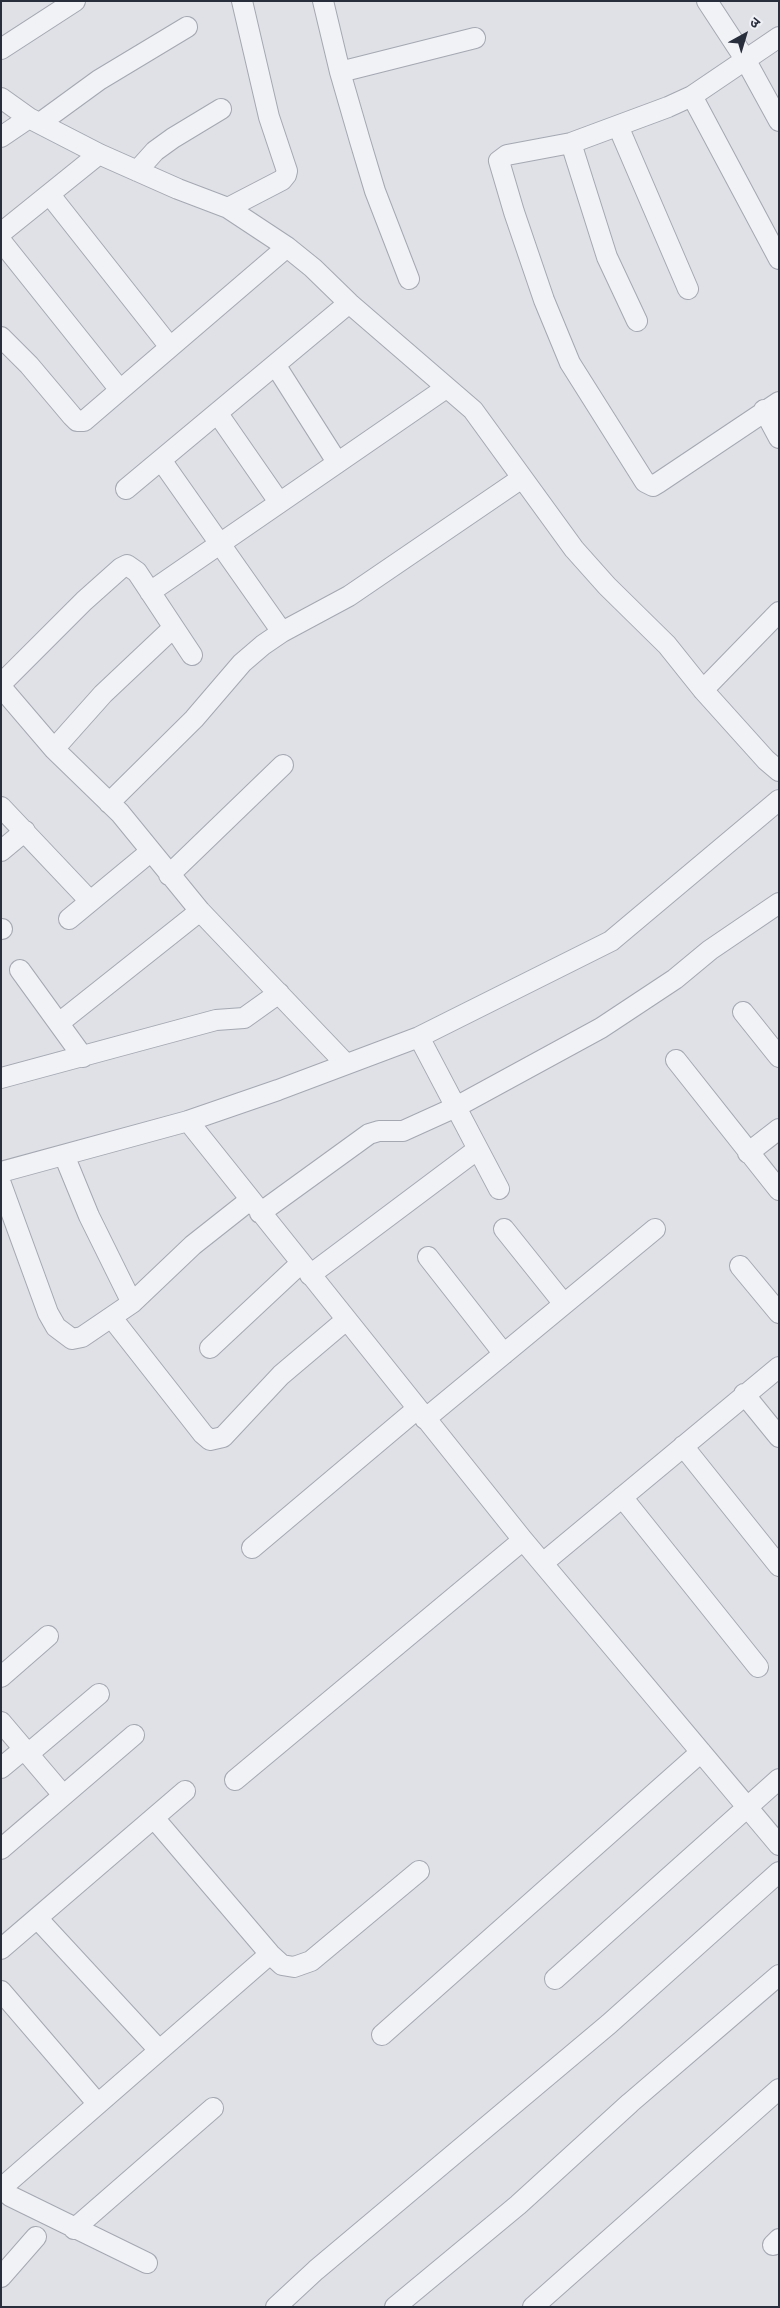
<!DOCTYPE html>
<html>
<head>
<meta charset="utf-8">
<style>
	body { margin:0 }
	#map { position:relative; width:780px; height:2308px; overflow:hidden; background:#dfe1e7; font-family:"Sofia Sans Condensed","Noto Sans Devanagari",sans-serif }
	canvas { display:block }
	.frame { position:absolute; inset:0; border:2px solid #292e3d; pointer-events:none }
	.north { position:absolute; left:720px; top:10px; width:50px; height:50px; -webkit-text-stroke:4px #eef0f5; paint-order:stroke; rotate:39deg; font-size:14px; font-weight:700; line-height:20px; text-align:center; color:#292e3d }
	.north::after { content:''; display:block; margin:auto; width:18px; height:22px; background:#292e3d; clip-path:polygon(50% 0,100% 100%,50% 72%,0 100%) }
</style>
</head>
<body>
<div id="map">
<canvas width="780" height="2308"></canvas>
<div class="frame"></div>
<div class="north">उ</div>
</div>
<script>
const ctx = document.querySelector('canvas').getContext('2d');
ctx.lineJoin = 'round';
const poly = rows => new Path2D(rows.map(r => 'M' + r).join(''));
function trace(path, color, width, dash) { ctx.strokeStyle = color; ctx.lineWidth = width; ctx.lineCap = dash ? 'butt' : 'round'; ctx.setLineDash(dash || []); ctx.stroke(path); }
const minor = poly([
	[323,1,340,72,360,141,375,191,409,279],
	[707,1,745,59,779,121],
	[779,37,692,96,668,107,571,143,507,155,499,161,514,212,544,300,570,363,645,482,653,486,658,483,779,402],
	[1,49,75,1],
	[340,72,475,38],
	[692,96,779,259],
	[1,98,29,118,99,154,178,189,228,208,287,247,313,268,349,303,473,410,574,549,607,586,667,645,703,690,766,760,779,771],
	[40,123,99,80,187,27],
	[618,126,688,289],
	[1,137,29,118],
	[571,143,607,257,637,321],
	[137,171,155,151,173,138,221,109],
	[50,195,170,347],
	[228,208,282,180,286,175,287,171,269,117,242,1],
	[1,233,99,154],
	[1,241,120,390],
	[1,337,29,365,72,416,77,421,84,421,287,247],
	[276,366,337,462],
	[764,410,779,438],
	[218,414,279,502],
	[161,460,282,632],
	[126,489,349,303],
	[150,592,446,388],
	[1,684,84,601,121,568,127,565,137,572,192,655],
	[1,687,54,749,120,813,200,911,346,1064],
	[703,690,779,612],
	[54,749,103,694,173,628],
	[109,803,194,719,242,663,263,645,282,632,349,596,522,478],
	[1,807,90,901],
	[1,851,25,831],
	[169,875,283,765],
	[69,919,150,852],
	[1,929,2,929],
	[20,970,83,1057],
	[743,1012,779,1057],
	[59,1023,200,911],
	[419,1037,499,1189],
	[676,1060,779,1190],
	[1,1078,216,1020,244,1018,279,993],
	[188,1121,523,1540,779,1845],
	[748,1153,779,1129],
	[64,1155,89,1216,132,1303],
	[1,1172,188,1121,278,1090,419,1037,611,941,779,800],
	[1,1184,48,1313,56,1327,72,1339,82,1337,132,1303,193,1245,250,1200],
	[260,1213,369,1134,379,1131,403,1131,456,1107,601,1028,675,979,710,950,779,903],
	[504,1229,564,1304],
	[428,1257,504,1354],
	[740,1266,779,1313],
	[310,1275,478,1149],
	[112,1318,203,1434,210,1440,223,1437,281,1375,346,1320],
	[210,1348,301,1263],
	[744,1394,779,1437],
	[425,1419,655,1229],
	[683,1446,779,1566],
	[622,1497,758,1667],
	[252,1548,417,1409],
	[543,1563,779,1367],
	[1,1677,48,1636],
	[1,1722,63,1795],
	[28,1754,99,1694],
	[1,1768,24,1749],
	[235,1780,523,1540],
	[154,1818,270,1954,282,1965,294,1967,311,1961,419,1871],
	[1,1849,134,1735],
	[37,1918,159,2050],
	[1,1949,185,1791],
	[555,1979,779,1779],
	[1,1991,98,2104],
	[382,2035,701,1752],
	[74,2229,213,2108],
	[773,2245,779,2239],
	[147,2263,10,2196,6,2192,6,2184,270,1954],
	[1,2277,36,2237],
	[276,2307,316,2270,609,2024,779,1872],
	[395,2307,518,2205,630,2103,779,1975],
	[533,2307,779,2089]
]);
trace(minor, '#a5a8b1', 22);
trace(minor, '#f1f2f6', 20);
</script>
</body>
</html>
